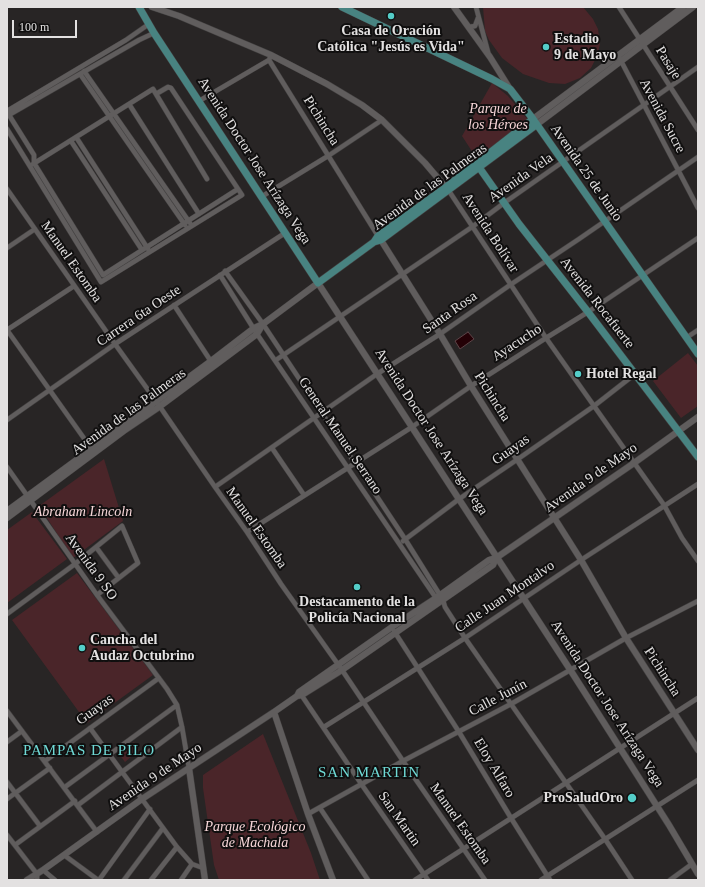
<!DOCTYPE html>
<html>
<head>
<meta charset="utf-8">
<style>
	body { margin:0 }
	#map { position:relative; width:705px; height:887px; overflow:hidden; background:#282525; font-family:Georgia,serif }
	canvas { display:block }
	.frame { position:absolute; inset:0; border:8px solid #e3e1e1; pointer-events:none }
	.scale { position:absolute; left:12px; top:20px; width:65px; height:18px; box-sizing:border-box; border:2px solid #e3e1e1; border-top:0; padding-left:5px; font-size:12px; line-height:14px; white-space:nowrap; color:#e3e1e1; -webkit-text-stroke:3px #100f0f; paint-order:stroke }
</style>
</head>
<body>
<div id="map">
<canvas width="705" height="887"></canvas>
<div class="frame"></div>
<div class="scale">100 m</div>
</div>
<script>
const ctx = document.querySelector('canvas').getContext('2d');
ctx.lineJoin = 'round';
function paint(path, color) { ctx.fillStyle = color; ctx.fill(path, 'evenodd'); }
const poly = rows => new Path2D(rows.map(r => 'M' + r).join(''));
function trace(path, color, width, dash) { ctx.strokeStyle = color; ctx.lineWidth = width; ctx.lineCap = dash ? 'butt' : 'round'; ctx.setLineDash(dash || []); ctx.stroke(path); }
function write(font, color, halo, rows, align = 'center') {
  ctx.font = font + ' Georgia,serif'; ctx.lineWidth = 4; ctx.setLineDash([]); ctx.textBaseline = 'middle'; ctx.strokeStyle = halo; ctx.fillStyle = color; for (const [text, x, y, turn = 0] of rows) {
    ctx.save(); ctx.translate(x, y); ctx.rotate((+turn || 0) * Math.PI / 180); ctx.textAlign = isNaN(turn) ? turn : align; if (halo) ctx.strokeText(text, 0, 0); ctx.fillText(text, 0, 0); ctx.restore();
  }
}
paint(poly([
	[483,7,583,7,593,19,598,29,600,44,597,56,591,68,580,78,565,84,549,83,523,74,502,58,489,40,485,31],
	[492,83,508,96,528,120,477,159,462,136],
	[688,353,698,366,698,406,681,418,653,381],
	[104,459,123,521,73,558,39,506],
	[32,512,67,559,7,603,7,530],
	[77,573,153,675,87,723,12,620],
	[263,734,311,853,320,880,219,880,214,865,203,788,203,775],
	[134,742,139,750,125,762,119,754]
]), '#4a2529');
const water = poly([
	[468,332,474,339,460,349,455,341,468,332]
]);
paint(water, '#240106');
trace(water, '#5d4448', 1);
const street = poly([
	[476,7,488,52],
	[619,7,698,130],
	[469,27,475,26,478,18],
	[271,55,269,60,378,236],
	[620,59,698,208],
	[84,71,190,223],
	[80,74,185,225],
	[199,101,269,60],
	[129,104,199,214],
	[7,111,126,40,149,24],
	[9,115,34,155,34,163,103,275,238,189],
	[7,116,139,40,154,33],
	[7,129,101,282,242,195,171,88,168,87,156,94],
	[76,137,148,249],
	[71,141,142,250],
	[33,164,153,89,207,179],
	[7,189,115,344,156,401,215,487,247,532,281,584,342,670,403,761,485,880],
	[449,191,546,338,664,505,682,538,698,561],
	[261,197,328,156,382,120],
	[7,248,35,229],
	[225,271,263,324,405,539,443,600,445,607,465,638,605,839,632,880],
	[220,275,257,334,438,601],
	[174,305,212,363],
	[7,330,93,451],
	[7,330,74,286],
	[686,338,698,330],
	[276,360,472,227,504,203,698,67],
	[7,420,115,344,285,233],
	[272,448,304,495],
	[7,467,97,595,167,689,177,705,182,727,189,768],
	[215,487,377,374,440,334,510,285,579,239,698,157],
	[247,532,412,427,471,386,546,338,588,312,698,238],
	[403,541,459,499,518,459,594,406,635,374],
	[96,547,118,577],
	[7,614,75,564,122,526,138,563,97,595],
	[394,631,459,732,511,818,550,880],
	[300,693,362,785,428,880],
	[7,711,97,832],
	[324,727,465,638,581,560,698,484],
	[90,728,177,847,192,864,203,868],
	[7,742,22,731],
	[45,761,159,678],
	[7,782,40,826],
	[65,787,177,705],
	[7,799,50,768],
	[78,805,182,727],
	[320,808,368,880],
	[308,814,403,761,511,704,626,638,698,601],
	[7,835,37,874,37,880],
	[15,845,75,801],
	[64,855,98,880],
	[43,870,55,880],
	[99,880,150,809],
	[124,880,163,828],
	[151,880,177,847],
	[181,880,192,864],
	[415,880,698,698],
	[541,880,698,780],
	[670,880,692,864]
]);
const secondary = poly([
	[152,7,179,16,271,55,327,84,362,105,382,120,425,163,448,190],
	[454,7,490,57,510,89],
	[533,119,683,7],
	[536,125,693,7],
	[379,237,440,334,471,386,581,560,626,638,698,750],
	[7,511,211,361,254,328,263,324,318,283,571,671,669,825,698,874],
	[7,518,125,430,159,407,257,334,263,324],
	[297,696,302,695,342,670,493,565,496,558],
	[274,712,308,814,333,880],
	[189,768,205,880],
	[27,880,43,870,142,799,274,712,297,696,299,692,392,627,436,598,489,560,496,558,634,463,698,417]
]);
const primary = poly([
	[139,7,154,33,318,283,374,242,378,236,446,187,533,119],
	[342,7,492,79,510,89,533,119,698,354],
	[476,163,519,224,588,312,698,457],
	[374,242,381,240,536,125]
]);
trace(street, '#434141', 5.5);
trace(secondary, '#434141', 7);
trace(primary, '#434141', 8);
trace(street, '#605d5d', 4.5);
trace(secondary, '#605d5d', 6);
trace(primary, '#488381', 7);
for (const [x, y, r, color] of [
	[391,16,4,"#54cdc8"],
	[546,47,4,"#54cdc8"],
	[578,374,4,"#54cdc8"],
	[357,587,4,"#54cdc8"],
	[82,648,4,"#54cdc8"],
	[632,798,5,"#54cdc8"]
]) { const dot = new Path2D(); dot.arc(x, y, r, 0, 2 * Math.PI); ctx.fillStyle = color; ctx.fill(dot); trace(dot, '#100f0f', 1.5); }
write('bold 14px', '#e3e1e1', '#100f0f', [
	["Casa de Oración",391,31,"center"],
	["Católica \"Jesús es Vida\"",391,47,"center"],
	["Estadio",554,39],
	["9 de Mayo",554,55],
	["Hotel Regal",586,374],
	["Destacamento de la",357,602,"center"],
	["Policía Nacional",357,618,"center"],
	["Cancha del",90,640],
	["Audaz Octubrino",90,656],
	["ProSaludOro",623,798,"right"]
], 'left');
write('14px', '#e3e1e1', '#100f0f', [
	["Pasaje",668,63,58],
	["Avenida Sucre",662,116,62],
	["Pichincha",321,121,58],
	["Avenida Doctor Jose Arízaga Vega",254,161,57],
	["Avenida 25 de Junio",586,173,55],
	["Avenida Vela",521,178,-35],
	["Avenida de las Palmeras",430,187,-36],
	["Avenida Bolívar",490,233,57],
	["Manuel Estomba",71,262,55],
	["Avenida Rocafuerte",597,303,52],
	["Santa Rosa",450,313,-35],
	["Carrera 6ta Oeste",139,316,-34],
	["Ayacucho",517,343,-33],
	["Pichincha",492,397,58],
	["Avenida de las Palmeras",129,412,-36],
	["Avenida Doctor Jose Arízaga Vega",431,432,57],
	["General Manuel Serrano",340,436,56],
	["Guayas",511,450,-35],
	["Avenida 9 de Mayo",591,478,-35],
	["Manuel Estomba",256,528,55],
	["Avenida 9 SO",91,567,54],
	["Calle Juan Montalvo",505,597,-34],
	["Pichincha",662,672,57],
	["Calle Junín",498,698,-28],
	["Avenida Doctor Jose Arízaga Vega",607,704,57],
	["Guayas",95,710,-36],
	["Eloy Alfaro",494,768,59],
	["Avenida 9 de Mayo",155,777,-34],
	["San Martin",399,819,55],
	["Manuel Estomba",460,824,55]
]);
write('italic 14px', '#f7d6d8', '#100f0f', [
	["Parque de",498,109],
	["los Héroes",498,125],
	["Abraham Lincoln",83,512],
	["Parque Ecológico",255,827],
	["de Machala",255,843]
]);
ctx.letterSpacing = '1px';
write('15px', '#6fdad6', '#100f0f', [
	["PAMPAS DE PILO",89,751],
	["SAN MARTIN",369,773]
]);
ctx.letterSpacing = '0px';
</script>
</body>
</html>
